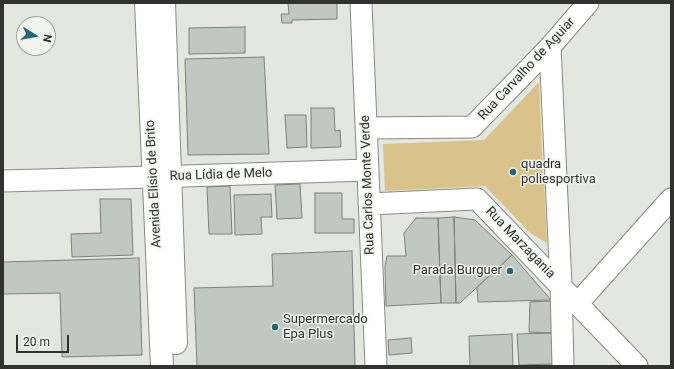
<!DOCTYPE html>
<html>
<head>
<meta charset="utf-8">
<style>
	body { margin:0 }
	#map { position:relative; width:674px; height:369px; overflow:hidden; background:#e4e7df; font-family:Roboto,sans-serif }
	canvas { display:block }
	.frame { position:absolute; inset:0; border:4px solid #31322f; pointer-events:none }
	.north { position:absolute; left:16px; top:16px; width:40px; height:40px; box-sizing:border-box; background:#f1f4ed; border:1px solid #a4a6a1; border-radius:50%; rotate:101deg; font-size:11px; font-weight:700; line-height:16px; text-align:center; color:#31322f }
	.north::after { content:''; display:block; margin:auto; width:14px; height:18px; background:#236678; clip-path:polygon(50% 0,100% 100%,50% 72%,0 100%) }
	.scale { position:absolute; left:16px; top:335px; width:53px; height:18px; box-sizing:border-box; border:2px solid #31322f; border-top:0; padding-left:5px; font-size:12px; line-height:14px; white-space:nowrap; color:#31322f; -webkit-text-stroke:3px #f1f4ed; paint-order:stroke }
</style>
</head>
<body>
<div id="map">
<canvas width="674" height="369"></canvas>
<div class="frame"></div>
<div class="north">N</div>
<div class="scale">20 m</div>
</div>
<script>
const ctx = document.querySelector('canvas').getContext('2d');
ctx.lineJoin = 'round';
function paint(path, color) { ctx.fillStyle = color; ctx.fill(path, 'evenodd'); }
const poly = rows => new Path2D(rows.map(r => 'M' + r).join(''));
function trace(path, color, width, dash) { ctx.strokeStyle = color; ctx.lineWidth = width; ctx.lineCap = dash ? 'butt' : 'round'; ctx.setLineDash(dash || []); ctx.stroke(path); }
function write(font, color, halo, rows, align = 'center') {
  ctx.font = font + ' Roboto,sans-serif'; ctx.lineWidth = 3; ctx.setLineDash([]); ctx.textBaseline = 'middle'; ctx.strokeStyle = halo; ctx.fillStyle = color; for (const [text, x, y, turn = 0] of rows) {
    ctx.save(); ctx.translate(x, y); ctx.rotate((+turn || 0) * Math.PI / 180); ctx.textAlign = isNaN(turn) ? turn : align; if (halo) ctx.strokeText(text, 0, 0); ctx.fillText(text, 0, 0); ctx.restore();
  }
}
paint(poly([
	[539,82,543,177,546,179,544,182,547,243,530,233,485,186,385,191,383,144,484,140]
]), '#d9c38a');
const building = poly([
	[288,3,337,3,337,19,292,20,292,23,282,23,281,14,289,14,288,3],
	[245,27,245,53,189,54,189,28,245,27],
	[264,57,269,154,188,155,185,59,264,57],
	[311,108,334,108,335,131,340,130,341,147,311,148,311,108],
	[285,115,306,115,307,147,287,148,285,115],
	[300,184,302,218,277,219,275,185,300,184],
	[230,186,232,234,209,234,207,187,230,186],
	[315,193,342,193,342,219,354,219,354,233,315,233,315,193],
	[271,194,272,217,261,217,262,234,235,235,234,195,271,194],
	[100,199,131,199,133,255,72,257,71,234,101,233,100,199],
	[454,217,456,303,441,303,438,218,454,217],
	[454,217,475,220,512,255,460,303,456,303,454,217],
	[416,218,438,218,441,303,386,306,385,266,387,256,406,256,404,233,416,218],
	[352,251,355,366,197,366,194,288,273,286,272,254,352,251],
	[512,255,551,300,478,302,477,287,512,255],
	[139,258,142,355,62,357,60,293,3,294,3,262,139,258],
	[552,301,553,333,529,332,530,302,552,301],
	[553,333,555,364,519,365,517,334,553,333],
	[512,334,513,366,470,366,469,336,512,334],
	[411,338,412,353,389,355,388,340,411,338]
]);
paint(building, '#c1c7c1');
trace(building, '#7b817b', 1);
const street = poly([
	[361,3,376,366],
	[550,47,561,286,563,366],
	[366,128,472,127,550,47,588,3],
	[3,181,154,177,367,170],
	[369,204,477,199,637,366],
	[577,304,671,199]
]);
const secondary = poly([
	[146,3,162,366],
	[164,3,176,343]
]);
trace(street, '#888a84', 23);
trace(secondary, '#888a84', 24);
trace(street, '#fff', 21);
trace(secondary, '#fff', 22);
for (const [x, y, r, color] of [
	[513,172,4,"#236678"],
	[510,271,4,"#236678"],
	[275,327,4,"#236678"]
]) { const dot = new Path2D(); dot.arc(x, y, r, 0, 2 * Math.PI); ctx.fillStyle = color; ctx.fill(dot); trace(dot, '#f1f4ed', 1.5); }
write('13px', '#31322f', '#f1f4ed', [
	["Rua Carvalho de Aguiar",527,69,-47],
	["Rua Lídia de Melo",221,175,-2],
	["Avenida Elísio de Brito",154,184,-93],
	["Rua Carlos Monte Verde",368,185,-92],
	["Rua Marzagania",520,243,46]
]);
write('13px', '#31322f', '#f1f4ed', [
	["quadra",521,165],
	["poliesportiva",521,180],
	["Parada Burguer",502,271,"right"],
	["Supermercado",283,320],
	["Epa Plus",283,335]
], 'left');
</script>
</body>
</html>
